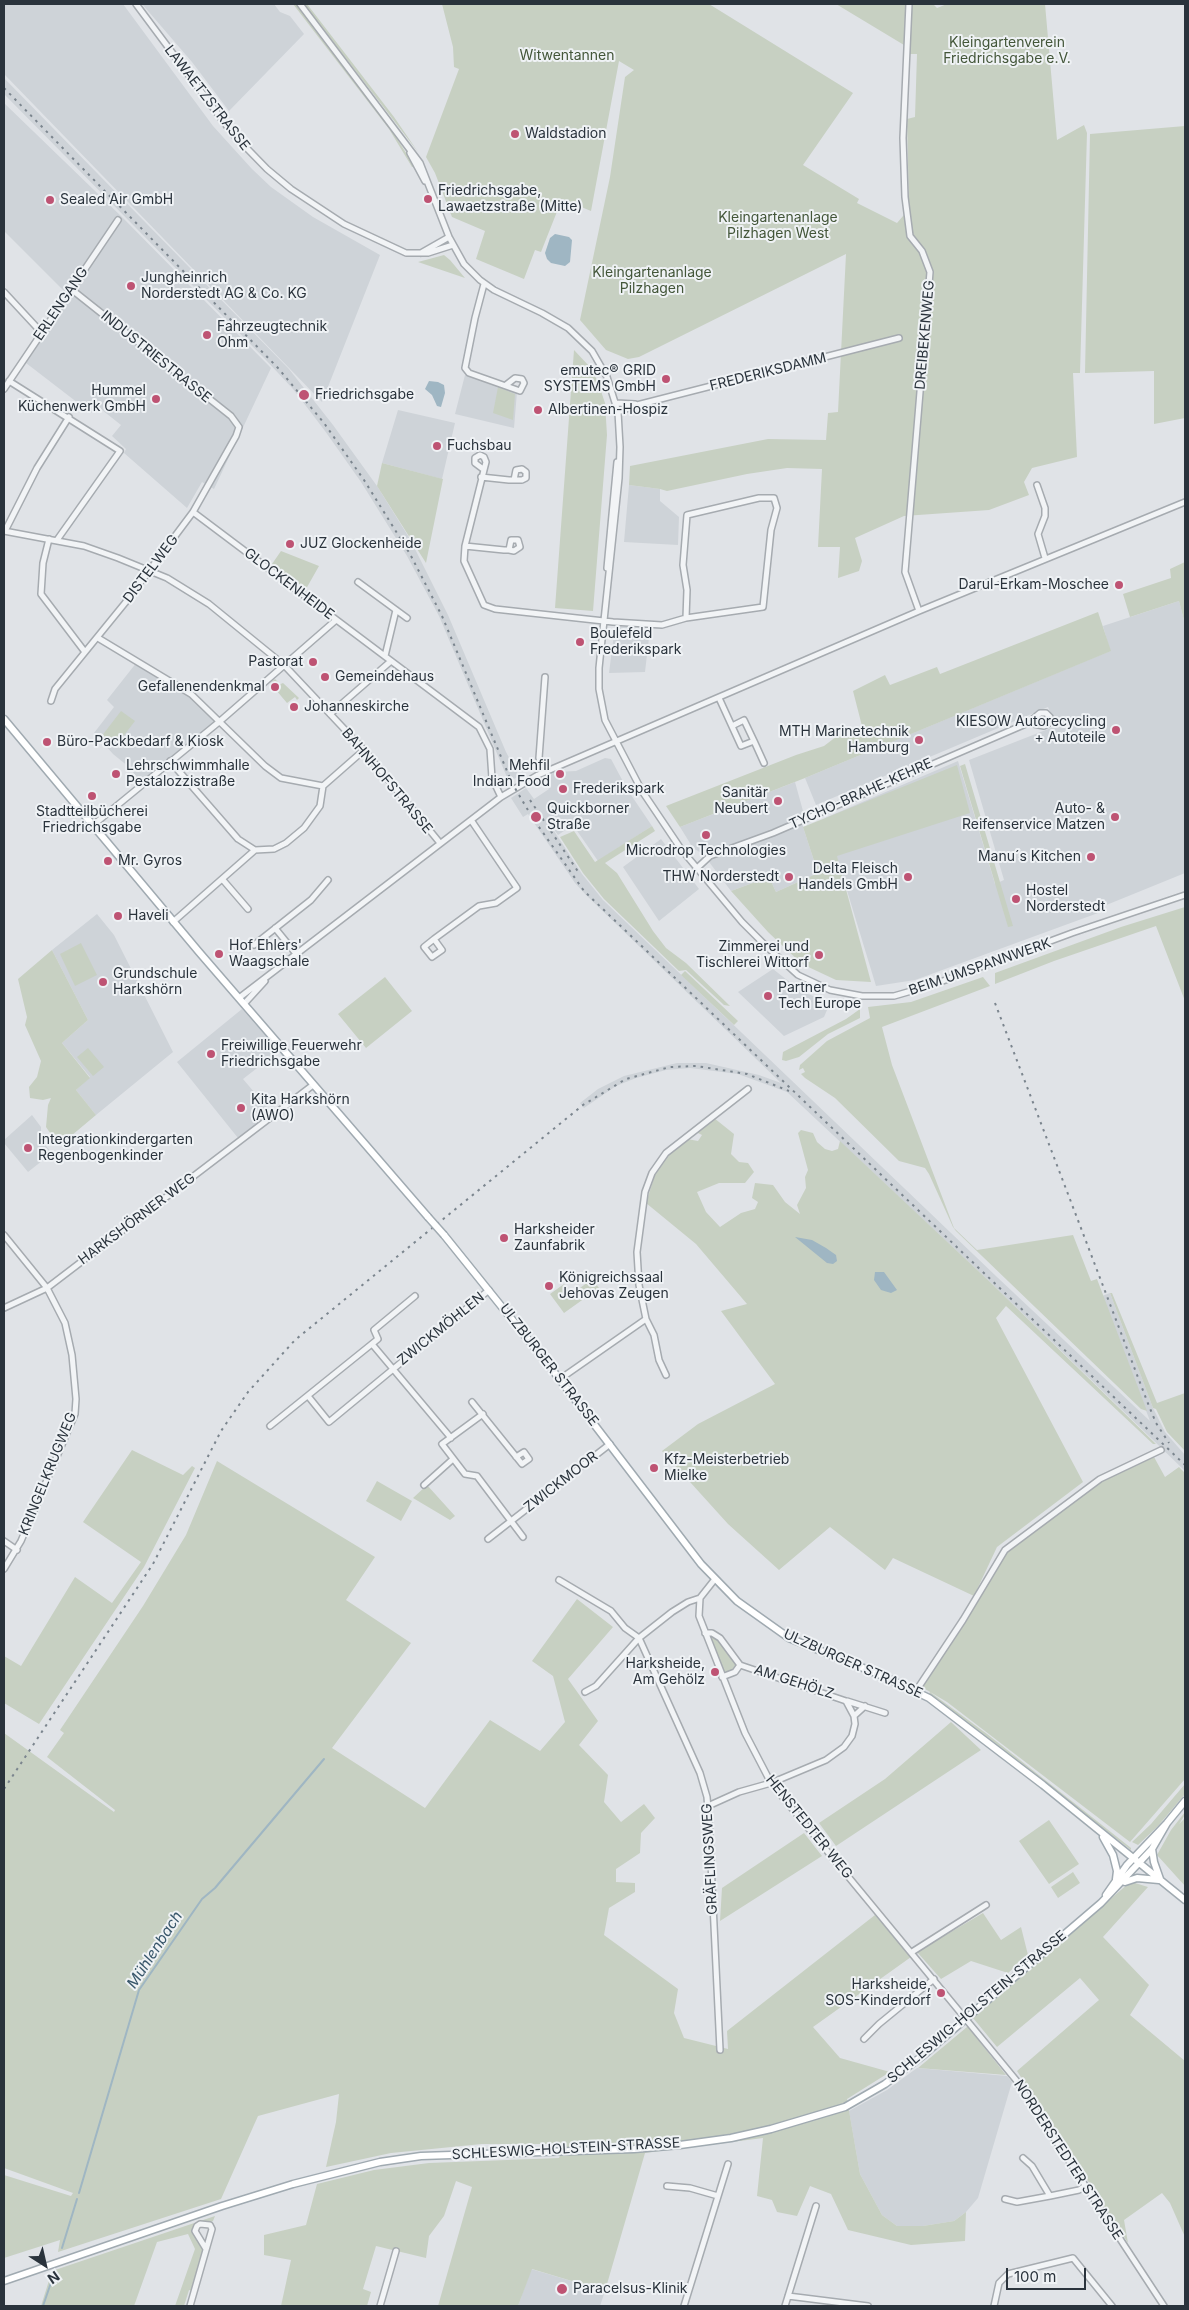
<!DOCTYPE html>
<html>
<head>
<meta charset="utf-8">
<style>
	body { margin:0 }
	#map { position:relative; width:1189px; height:2310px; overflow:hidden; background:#e0e3e7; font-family:Inter,sans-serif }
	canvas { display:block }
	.frame { position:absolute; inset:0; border:5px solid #2a333c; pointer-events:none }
	.north { position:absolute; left:20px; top:2240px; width:50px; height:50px; -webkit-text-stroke:4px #eff2f5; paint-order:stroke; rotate:145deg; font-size:14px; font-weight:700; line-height:20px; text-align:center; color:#2a333c }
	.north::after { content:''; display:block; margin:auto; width:18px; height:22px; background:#2a333c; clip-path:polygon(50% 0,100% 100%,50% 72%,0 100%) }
	.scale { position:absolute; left:1006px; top:2268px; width:80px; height:22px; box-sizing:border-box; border:2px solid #2a333c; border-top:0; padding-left:6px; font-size:15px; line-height:18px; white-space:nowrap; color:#2a333c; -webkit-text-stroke:4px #eff2f5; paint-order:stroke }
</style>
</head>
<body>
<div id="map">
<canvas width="1189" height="2310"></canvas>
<div class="frame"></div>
<div class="north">N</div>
<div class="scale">100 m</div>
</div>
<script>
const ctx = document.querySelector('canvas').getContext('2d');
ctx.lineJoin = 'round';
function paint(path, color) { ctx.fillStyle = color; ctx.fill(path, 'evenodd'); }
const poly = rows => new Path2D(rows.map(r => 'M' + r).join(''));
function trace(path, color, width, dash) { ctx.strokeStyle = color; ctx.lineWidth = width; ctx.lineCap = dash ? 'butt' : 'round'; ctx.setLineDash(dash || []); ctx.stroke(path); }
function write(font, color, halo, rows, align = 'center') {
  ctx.font = font + ' Inter,sans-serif'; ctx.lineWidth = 4; ctx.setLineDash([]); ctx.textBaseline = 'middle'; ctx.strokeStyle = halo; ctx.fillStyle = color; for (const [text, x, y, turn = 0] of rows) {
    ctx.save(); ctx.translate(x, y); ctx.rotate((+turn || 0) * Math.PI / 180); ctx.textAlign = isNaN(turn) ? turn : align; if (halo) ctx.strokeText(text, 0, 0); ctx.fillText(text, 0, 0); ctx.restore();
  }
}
paint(poly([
	[4,4,123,4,213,126,252,169,271,187,313,217,380,255,322,402,4,74],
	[142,4,274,4,280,12,290,16,304,34,229,111,192,62],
	[4,78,289,369,333,425,377,486,410,539,448,615,506,752,519,776,509,782,439,616,407,556,361,482,325,431,293,389,265,359,4,94],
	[4,103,123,218,271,368,214,489,202,482,187,508,124,453,126,449,112,436,121,425,97,406,91,413,26,363,70,297,4,231],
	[465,375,517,392,514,428,455,414],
	[398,410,455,423,442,479,382,463],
	[629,485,660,489,660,501,679,517,678,545,624,542],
	[1179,601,1185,624,1185,873,1099,908,1098,913,915,980,876,986,825,818,958,761,995,884,1004,880,969,760,1056,726,1048,707,816,805,805,778,1110,651,1103,626],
	[615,626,650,629,645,672,609,673],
	[137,662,191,694,219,722,142,784,129,767,113,754,94,733,114,707,107,700],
	[605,758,611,759,627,789,652,826,598,861,573,825,558,835,545,817,582,874,603,900,997,1277,1150,1421,1102,1296,1110,1293,1153,1408,1165,1432,1185,1455,1185,1471,990,1282,787,1092,738,1074,690,1068,666,1070,636,1078,616,1086,584,1108,580,1103,598,1089,624,1076,677,1063,706,1063,759,1075,781,1083,586,895,575,883,528,814,523,817,511,798,526,788,534,799,549,789,544,779,555,772,576,771],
	[795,782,803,811,803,827,818,873,776,892,769,877,731,891,703,854,693,848,680,827],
	[661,839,699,889,659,921,623,867],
	[97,914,114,935,173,1052,96,1115,76,1090,90,1077,62,1043,88,1020,52,950],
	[773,969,801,991,830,1003,824,1017,784,1036,738,992],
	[242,1009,279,1051,243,1079,272,1113,238,1138,177,1062],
	[32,1115,41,1127,41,1140,52,1153,28,1172,4,1143,4,1140],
	[917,2068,1007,2076,1012,2082,978,2198,966,2212,954,2221,923,2226,897,2226,882,2215,860,2174,849,2111,887,2090],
	[531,2269,605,2291,600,2306,518,2306]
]), '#ced3d8');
paint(poly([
	[293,4,296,4,387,123,415,167,412,167,389,129],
	[304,4,307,4,394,117,418,152],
	[442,4,709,4,853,93,803,165,859,199,857,203,897,223,909,209,907,119,915,117,917,54,909,54,911,4,933,4,937,8,947,4,1045,4,1057,140,1084,125,1087,133,1080,373,1073,373,1077,457,1032,468,1024,482,1029,495,989,510,904,516,855,538,862,561,859,571,838,578,840,547,818,547,822,469,787,468,747,474,667,491,660,489,629,485,630,466,768,439,826,440,828,413,838,412,846,254,639,357,628,359,606,350,580,320,610,177,625,77,634,70,619,61,591,211,562,199,541,252,535,250,524,279,476,259,485,231,452,217,435,173,426,157,459,69,454,67,453,47],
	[836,4,906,4,904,45],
	[1185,126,1185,418,1154,424,1154,371,1085,373,1090,134],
	[444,255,450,260,465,278,418,262],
	[574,350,590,367,598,382,605,403,607,435,593,611,555,608],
	[498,387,515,394,513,420,493,413],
	[382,463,443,479,426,563,377,486],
	[281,551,319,566,306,589,272,564],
	[1185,562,1185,624,1179,601,1130,617,1123,594,1171,578,1170,569],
	[1098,612,1111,651,805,778,680,827,666,806,796,755,824,746,845,730,862,726,853,691,885,675,890,685,937,667,940,674],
	[275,679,278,682,275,684,276,686,283,683,299,698,297,700,295,697,287,703,270,683],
	[121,711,135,721,115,747,101,737],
	[965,764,1013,926,1008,927,960,766],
	[957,765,970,813,837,856,871,982,836,980,802,964,768,932,731,891,769,877,776,892,818,873,803,827],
	[652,826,655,831,605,863,617,873,653,931,666,948,686,963,730,1006,724,1005,686,970,679,971,604,899,583,873,560,837,574,831,595,862],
	[1185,907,1185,1001,1156,926,1054,961,995,984,995,973,1121,927],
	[81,943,97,975,75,986,60,954],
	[52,950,88,1020,62,1043,90,1078,76,1090,96,1115,59,1146,46,1127,48,1105,51,1098,43,1100,30,1098,29,1087,37,1077,41,1061,25,1025,27,1017,18,979],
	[685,971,738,1021,734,1025,681,975],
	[385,977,412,1011,366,1048,338,1014],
	[983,977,990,986,882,1027,892,1065,954,1228,977,1250,1073,1235,1091,1281,1097,1279,1147,1411,1141,1409,956,1231,953,1227,929,1174,925,1168,899,1161,835,1098,805,1078,801,1074,805,1072,803,1068,799,1070,800,1065,827,1041,870,1018,868,1007,911,1002],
	[860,1009,860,1018,828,1034,799,1057,786,1061,782,1060,783,1052,846,1019],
	[88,1048,104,1067,93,1076,77,1057],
	[714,1118,734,1134,731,1154,739,1162,748,1163,754,1172,745,1183,719,1183,697,1192,706,1212,720,1227,741,1213,755,1209,758,1202,752,1198,755,1183,773,1185,785,1202,800,1214,797,1205,806,1188,805,1177,808,1170,798,1133,801,1130,813,1133,817,1142,825,1149,832,1151,838,1149,840,1141,990,1282,1156,1444,1153,1444,1006,1306,996,1318,1083,1482,997,1547,974,1596,893,1558,885,1570,830,1527,779,1570,728,1524,662,1451,698,1424,775,1384,721,1311,747,1304,696,1244,646,1203,655,1175,669,1155,687,1139,698,1141,702,1135,696,1132],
	[592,1279,599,1288,564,1313,550,1294,564,1284,572,1294],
	[1110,1293,1112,1293,1157,1403,1185,1393,1185,1451,1167,1432,1156,1409,1153,1408],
	[132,1450,183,1475,192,1466,195,1468,144,1567,39,1724,4,1703,4,1656,21,1666,75,1577,112,1603,141,1562,83,1522],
	[1154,1457,1165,1477,1179,1467,1185,1473,1185,1779,1130,1842,947,1702,920,1686,1006,1551,1101,1481],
	[217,1461,375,1557,346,1600,411,1643,332,1748,425,1808,490,1720,540,1751,565,1722,553,1676,532,1661,577,1599,613,1627,568,1679,598,1721,579,1745,608,1775,604,1802,621,1822,644,1804,655,1818,641,1833,640,1853,616,1869,616,1882,635,1883,635,1892,609,1908,604,1935,678,1989,674,2013,684,2038,728,2049,727,2031,875,1915,911,1957,813,2027,840,2058,890,2072,847,2099,860,2174,882,2215,897,2226,923,2226,954,2221,966,2212,965,2241,911,2245,848,2230,831,2194,810,2186,797,2216,777,2212,772,2200,757,2196,763,2138,645,2153,605,2291,532,2269,518,2306,438,2306,472,2187,456,2181,444,2216,429,2236,426,2258,376,2246,363,2289,371,2292,367,2306,281,2306,291,2260,264,2255,264,2235,306,2225,317,2184,374,2170,429,2163,559,2158,564,2144,482,2144,391,2153,326,2167,336,2122,339,2094,258,2116,221,2199,58,2252,60,2240,4,2258,4,2175,71,2196,73,2193,4,2168,4,1733,114,1812,115,1810,47,1757,64,1733,60,1730,143,1606,186,1535],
	[377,1481,412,1501,401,1521,366,1501],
	[427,1485,455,1516,450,1520,413,1498],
	[713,1637,719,1641,735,1662,735,1666,731,1671,724,1672,722,1669,711,1639],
	[930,1692,987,1734,1131,1848,1131,1850,939,1702,929,1694],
	[951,1722,981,1750,836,1846,819,1823,885,1779],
	[1185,1784,1185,1794,1158,1826,1138,1845,1132,1842,1151,1824],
	[1185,1812,1185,1815,1179,1824,1185,1818,1185,1886,1157,1855,1171,1830],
	[1049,1820,1079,1864,1049,1884,1019,1841],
	[804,1833,822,1856,720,1921,722,1888],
	[1073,1872,1080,1883,1058,1898,1051,1887],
	[1135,1883,1148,1887,1103,1937,1149,1985,1130,2015,1185,2061,1185,2237,1170,2203,1162,2193,1124,2220,1128,2243,1017,2071,1099,2000,1080,1978,997,2047,973,2018,1115,1895,1128,1884],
	[983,1913,1001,1940,1021,1927,1028,1955,1008,1973,971,1961,941,1979,917,1952],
	[968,2027,1006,2075,918,2068,967,2027],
	[215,2216,213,2221,209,2223,196,2225,205,2250,193,2291,189,2290,184,2306,175,2306,195,2249,188,2234,157,2242,134,2306,41,2306,52,2271]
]), '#c7d0c2');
paint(poly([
	[555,234,569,237,572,240,570,262,565,266,551,263,547,259,545,253,550,238],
	[429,381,438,382,444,385,445,393,441,407,437,406,432,395,425,389],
	[795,1237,812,1240,826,1248,836,1255,837,1261,833,1264,827,1263],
	[875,1272,884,1272,897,1290,891,1293,881,1290,874,1280]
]), '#9fb6c3');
trace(poly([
	[79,2193,139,1990,202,1899,215,1888,324,1759],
	[62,2248,77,2199],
	[43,2306,55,2271]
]), '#9fb6c3', 2);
const minor = poly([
	[136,4,232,133,267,169,291,189,344,224,406,253,428,253,453,245],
	[300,4,420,163,449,237,464,264,480,280,494,290,542,313,568,328,592,351,607,377,618,412,620,447,619,478,599,668,599,689,605,720,642,791,681,849,742,922,767,947,798,975,830,990,862,996,894,996,932,985,1072,933,1185,895],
	[909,4,903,138,905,197,910,236,922,251,930,272,905,572,919,611],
	[410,153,425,181],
	[421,253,449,237],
	[484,284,475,318,465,368,469,373,520,391,524,383,522,379,515,378,506,385],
	[4,292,42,333],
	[9,381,120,451,57,540],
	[4,389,118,220],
	[616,403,635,404],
	[618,412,637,405,899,338],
	[483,469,475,463,475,458,480,455,484,457,486,462,465,546,464,561,484,605,495,609,613,622,662,625,686,618,763,607,771,530,777,508,774,498,759,498,687,515,683,565,687,590,686,618],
	[481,477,509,480,522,480,526,478,526,472,522,469,516,470,514,480],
	[1037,485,1045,508,1045,516,1038,534,1045,558],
	[193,512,479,727,490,749,492,778,501,797],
	[4,531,84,546,118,558,167,578,209,604,284,665,364,750,440,843],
	[5,531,37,468,69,417],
	[49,539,43,563,41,594,85,652],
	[465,546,504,550,509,550,514,551,520,547,518,540,511,540,509,550],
	[607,568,617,462],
	[358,582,407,618],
	[98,638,191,694,265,766,281,778,323,786,364,750],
	[385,656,396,610],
	[719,698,741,746,754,741,764,763],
	[51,701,55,689,125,603,193,512,236,436,239,427,231,416,71,289],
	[330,714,391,661],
	[732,726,744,720,754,741],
	[170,761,238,839,255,850,274,849,286,843,304,828,320,806,323,786],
	[544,772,539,758,545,677],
	[92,826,219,722,336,620],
	[696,869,710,856,773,833,1028,723,1040,713,1046,713,1050,717,1048,724,1044,726,1028,723],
	[223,880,248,909],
	[173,922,255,850],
	[275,928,297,955],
	[434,939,442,950,432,957,424,947,434,939,479,906,496,903,517,888,471,820],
	[254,945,311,900,328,880],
	[239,998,501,797,538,775,919,611,1185,502],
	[244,1004,265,981],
	[4,1235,47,1288,65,1323,72,1355,76,1399,75,1414,21,1541,4,1569],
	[4,1308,47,1288,313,1085],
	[372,1344,451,1438],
	[666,1375,659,1360,654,1335,646,1319,639,1285,637,1252,645,1192,652,1173,666,1153,748,1089],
	[560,1379,646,1319],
	[308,1396,329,1422,489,1290],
	[472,1402,522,1464,529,1459,524,1452,516,1457],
	[483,1414,442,1444,465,1474,477,1476,523,1537],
	[270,1426,378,1339,374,1330,415,1296],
	[424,1485,453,1459],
	[488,1539,610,1444],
	[4,1541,17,1550],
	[715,1579,700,1598,699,1616,745,1733,771,1783,1016,2080,1164,2306],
	[559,1580,611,1611,625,1628,639,1638,672,1612,688,1602,700,1598],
	[705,1633,712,1633,720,1638,740,1665,846,1701,854,1716,855,1724,852,1736,844,1747,826,1760,771,1783,739,1792,708,1806],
	[722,1677,735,1672,740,1665],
	[916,1691,963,1620,1005,1550,1100,1479,1161,1450],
	[585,1692,596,1686,639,1638,700,1773,707,1797,709,1821,720,2050],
	[847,1701,885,1713],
	[854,1716,865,1706],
	[912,1952,986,1905],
	[864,2039,879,2024,934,1979],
	[667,2186,690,2188,718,2196],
	[1050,2196,1079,2190,1085,2186],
	[1005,2199,1017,2202,1050,2196,1032,2166,1023,2158],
	[788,2296,868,2306],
	[190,2306,212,2229,210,2225,200,2224,197,2226,195,2231,206,2249],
	[380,2306,396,2251],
	[684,2306,728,2164],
	[785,2306,816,2206],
	[994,2306,999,2283,1008,2274,1073,2258,1112,2306]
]);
const major = poly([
	[4,719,199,952,428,1217],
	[444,1235,551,1368,701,1564,737,1601,789,1638,883,1676,929,1698,1043,1785,1185,1900],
	[1103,1837,1113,1855,1117,1871,1116,1879],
	[1152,1849,1154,1862,1160,1879],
	[1125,1882,1137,1878,1159,1880],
	[1106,1895,1127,1865,1167,1823,1185,1801],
	[4,2281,222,2206,293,2184,380,2162,421,2156,634,2149,680,2145,731,2138,771,2129,845,2107,885,2084,921,2057,1101,1903,1152,1849,1167,1823]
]);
trace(minor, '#a6abb0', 8);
trace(major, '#a0aab1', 9);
trace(minor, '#f2f4f6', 5);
trace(major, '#fff', 6);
trace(poly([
	[4,88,278,368,324,423,364,480,410,554,442,616,512,783,532,817,584,891,1185,1465],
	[530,800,579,873],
	[995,1003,1147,1401,1156,1423,1169,1443],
	[4,1789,153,1564,221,1431,248,1392,295,1340,583,1105,626,1079,670,1067,696,1066,747,1074,789,1091]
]), '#7b858e', 2, [2.5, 5]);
const majorBridge = poly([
	[428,1217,444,1235]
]);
trace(majorBridge, '#a0aab1', 9, []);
trace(majorBridge, '#fff', 6);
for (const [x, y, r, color] of [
	[515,134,5,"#be5373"],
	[428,199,5,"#be5373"],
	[50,200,5,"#be5373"],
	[131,286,5,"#be5373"],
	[207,335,5,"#be5373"],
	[666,379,5,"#be5373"],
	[304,395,6,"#be5373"],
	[156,399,5,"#be5373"],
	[538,410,5,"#be5373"],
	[437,446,5,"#be5373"],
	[290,544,5,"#be5373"],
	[1119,585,5,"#be5373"],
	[580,642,5,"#be5373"],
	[313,662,5,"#be5373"],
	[325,677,5,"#be5373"],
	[275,687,5,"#be5373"],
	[294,707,5,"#be5373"],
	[1116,730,5,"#be5373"],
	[919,740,5,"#be5373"],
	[47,742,5,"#be5373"],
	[116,774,5,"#be5373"],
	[560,774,5,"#be5373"],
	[563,789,5,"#be5373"],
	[92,796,5,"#be5373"],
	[778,801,5,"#be5373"],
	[536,817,6,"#be5373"],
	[1115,817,5,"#be5373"],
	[706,835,5,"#be5373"],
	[1091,857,5,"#be5373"],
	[108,861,5,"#be5373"],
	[789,877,5,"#be5373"],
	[908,877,5,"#be5373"],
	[1016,899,5,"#be5373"],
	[118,916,5,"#be5373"],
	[219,954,5,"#be5373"],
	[819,955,5,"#be5373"],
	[103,982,5,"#be5373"],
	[768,996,5,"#be5373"],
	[211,1054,5,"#be5373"],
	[241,1108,5,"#be5373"],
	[28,1148,5,"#be5373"],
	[504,1238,5,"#be5373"],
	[549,1286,5,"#be5373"],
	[654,1468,5,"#be5373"],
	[715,1672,5,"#be5373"],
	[941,1993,5,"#be5373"],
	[562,2289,6,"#be5373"]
]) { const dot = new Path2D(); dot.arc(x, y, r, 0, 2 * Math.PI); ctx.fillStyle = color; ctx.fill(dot); trace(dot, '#eff2f5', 2); }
write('14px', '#435639', '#eff2f5', [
	["Kleingartenverein",1007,43],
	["Friedrichsgabe e.V.",1007,59],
	["Witwentannen",567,56],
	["Kleingartenanlage",778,218],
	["Pilzhagen West",778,234],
	["Kleingartenanlage",652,273],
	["Pilzhagen",652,289]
]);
write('14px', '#2a333c', '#eff2f5', [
	["LAWAETZSTRASSE",207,98,52],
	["ERLENGANG",61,304,-56],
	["DREIBEKENWEG",925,335,-85],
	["INDUSTRIESTRASSE",156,357,39],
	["FREDERIKSDAMM",768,372,-14],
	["DISTELWEG",151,569,-53],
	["GLOCKENHEIDE",289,584,37],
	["BAHNHOFSTRASSE",387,781,50],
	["TYCHO-BRAHE-KEHRE",861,794,-24],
	["BEIM UMSPANNWERK",980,967,-19],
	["HARKSHÖRNER WEG",137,1219,-37],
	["ZWICKMÖHLEN",441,1329,-39],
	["ULZBURGER STRASSE",549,1365,52],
	["KRINGELKRUGWEG",48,1474,-68],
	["ZWICKMOOR",561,1482,-38],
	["ULZBURGER STRASSE",853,1664,24],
	["AM GEHÖLZ",794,1682,18],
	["HENSTEDTER WEG",809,1827,51],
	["GRÄFLINGSWEG",710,1859,-93],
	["SCHLESWIG-HOLSTEIN-STRASSE",977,2007,-40],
	["SCHLESWIG-HOLSTEIN-STRASSE",566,2149,-3],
	["NORDERSTEDTER STRASSE",1068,2160,57]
]);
write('14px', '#2a333c', '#eff2f5', [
	["Waldstadion",525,134],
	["Friedrichsgabe,",438,191],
	["Lawaetzstraße (Mitte)",438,207],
	["Sealed Air GmbH",60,200],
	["Jungheinrich",141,278],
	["Norderstedt AG & Co. KG",141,294],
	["Fahrzeugtechnik",217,327],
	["Ohm",217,343],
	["emutec® GRID",656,371,"right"],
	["SYSTEMS GmbH",656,387,"right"],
	["Hummel",146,391,"right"],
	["Küchenwerk GmbH",146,407,"right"],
	["Friedrichsgabe",315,395],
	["Albertinen-Hospiz",548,410],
	["Fuchsbau",447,446],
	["JUZ Glockenheide",300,544],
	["Darul-Erkam-Moschee",1109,585,"right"],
	["Boulefeld",590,634],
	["Frederikspark",590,650],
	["Pastorat",303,662,"right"],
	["Gemeindehaus",335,677],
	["Gefallenendenkmal",265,687,"right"],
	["Johanneskirche",304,707],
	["KIESOW Autorecycling",1106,722,"right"],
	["+ Autoteile",1106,738,"right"],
	["MTH Marinetechnik",909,732,"right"],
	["Hamburg",909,748,"right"],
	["Büro-Packbedarf & Kiosk",57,742],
	["Lehrschwimmhalle",126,766],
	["Pestalozzistraße",126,782],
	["Mehfil",550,766,"right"],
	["Indian Food",550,782,"right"],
	["Frederikspark",573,789],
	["Sanitär",768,793,"right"],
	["Neubert",768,809,"right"],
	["Quickborner",547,809],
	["Straße",547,825],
	["Auto- &",1105,809,"right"],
	["Reifenservice Matzen",1105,825,"right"],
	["Stadtteilbücherei",92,812,"center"],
	["Friedrichsgabe",92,828,"center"],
	["Microdrop Technologies",706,851,"center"],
	["Manu´s Kitchen",1081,857,"right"],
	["Mr. Gyros",118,861],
	["Delta Fleisch",898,869,"right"],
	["Handels GmbH",898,885,"right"],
	["THW Norderstedt",779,877,"right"],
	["Hostel",1026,891],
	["Norderstedt",1026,907],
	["Haveli",128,916],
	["Hof Ehlers'",229,946],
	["Waagschale",229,962],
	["Zimmerei und",809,947,"right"],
	["Tischlerei Wittorf",809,963,"right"],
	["Grundschule",113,974],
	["Harkshörn",113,990],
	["Partner",778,988],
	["Tech Europe",778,1004],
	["Freiwillige Feuerwehr",221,1046],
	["Friedrichsgabe",221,1062],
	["Kita Harkshörn",251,1100],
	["(AWO)",251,1116],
	["Integrationkindergarten",38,1140],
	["Regenbogenkinder",38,1156],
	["Harksheider",514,1230],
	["Zaunfabrik",514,1246],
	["Königreichssaal",559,1278],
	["Jehovas Zeugen",559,1294],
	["Kfz-Meisterbetrieb",664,1460],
	["Mielke",664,1476],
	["Harksheide,",705,1664,"right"],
	["Am Gehölz",705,1680,"right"],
	["Harksheide,",931,1985,"right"],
	["SOS-Kinderdorf",931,2001,"right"],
	["Paracelsus-Klinik",573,2289]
], 'left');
write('italic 15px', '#39576b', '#eff2f5', [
	["Mühlenbach",155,1950,-57]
]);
</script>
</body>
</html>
